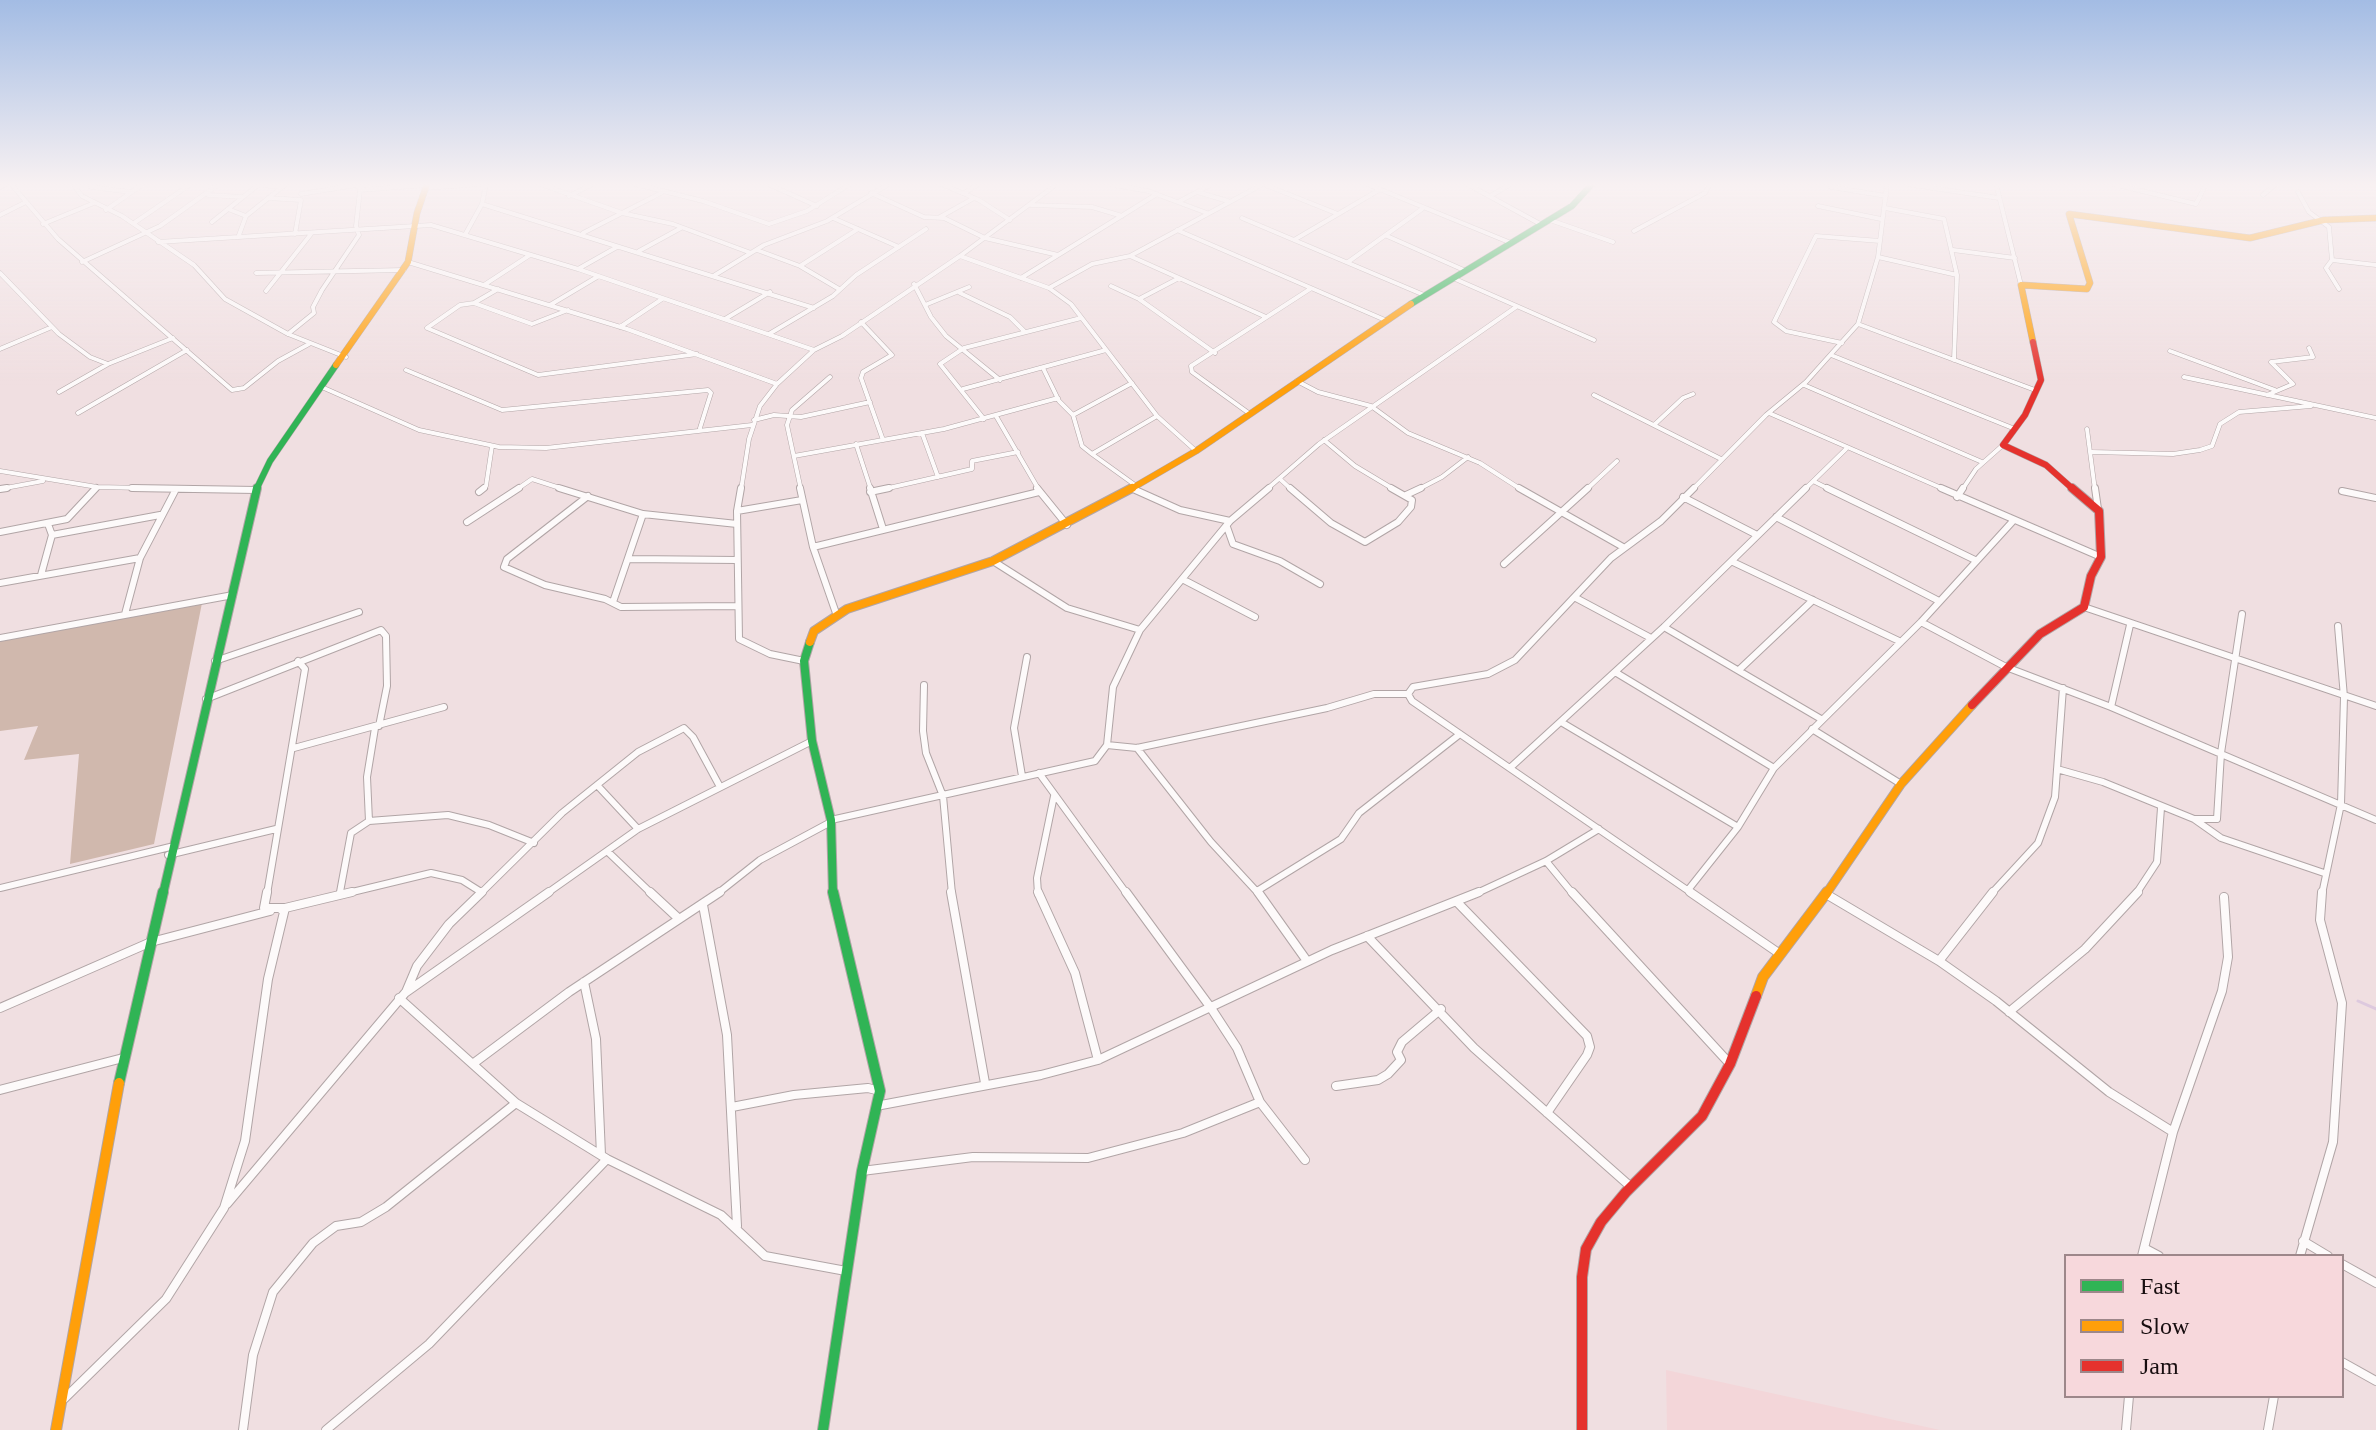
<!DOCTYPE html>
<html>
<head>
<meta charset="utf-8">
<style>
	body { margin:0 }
	#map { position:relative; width:2376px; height:1430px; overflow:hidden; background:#f0dfe1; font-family:"Times New Roman",serif }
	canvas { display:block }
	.legend { position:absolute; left:2064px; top:1254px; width:280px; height:144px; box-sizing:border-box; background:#f7d8dc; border:2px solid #9d878a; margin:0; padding:10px 14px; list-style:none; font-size:24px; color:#170d0f }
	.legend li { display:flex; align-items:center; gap:16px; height:40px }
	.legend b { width:40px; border:2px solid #9d878a }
</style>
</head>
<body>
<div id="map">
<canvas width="2376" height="1430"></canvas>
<ul class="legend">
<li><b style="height:10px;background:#30b455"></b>Fast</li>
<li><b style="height:10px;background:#ff9f0a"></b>Slow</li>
<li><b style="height:10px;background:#e5322d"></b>Jam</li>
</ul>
</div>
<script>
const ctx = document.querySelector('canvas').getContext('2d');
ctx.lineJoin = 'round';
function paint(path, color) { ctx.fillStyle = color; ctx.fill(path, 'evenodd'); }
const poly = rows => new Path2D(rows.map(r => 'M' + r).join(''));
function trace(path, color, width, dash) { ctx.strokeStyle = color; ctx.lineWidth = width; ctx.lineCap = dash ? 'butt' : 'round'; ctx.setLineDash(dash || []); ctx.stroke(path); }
paint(poly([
	[1666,1370,1940,1430,1667,1430]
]), '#f3d6d9');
paint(poly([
	[202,603,154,844,70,864,79,754,24,760,38,726,0,731,0,641]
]), '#d0b8ad');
trace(poly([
	[2358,1001,2376,1009]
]), '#ddc9de', 3);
const streetFar2 = poly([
	[11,184,58,239,232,390,244,388,278,361,309,344],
	[73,184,82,196,122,216,194,265,225,299,288,334,346,357],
	[252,184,283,187],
	[540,184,622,213,673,224,751,253],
	[635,184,703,201,769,224,807,211,850,184],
	[768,184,817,206],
	[941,184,979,200,1010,220],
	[1108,184,1148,191,1207,213],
	[1367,184,1511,243],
	[1467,184,1542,225],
	[1906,184,1999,198],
	[1996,184,2021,285],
	[2113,184,2196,204,2206,184],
	[0,187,6,184],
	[91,187,131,192],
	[1831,187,1886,196],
	[426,188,481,184],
	[360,190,427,185],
	[1197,192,1228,201],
	[2298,192,2309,212,2329,227,2332,260,2326,268,2339,289],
	[871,193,924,217,944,218,985,238,1058,255],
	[964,193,979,184],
	[301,194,356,185],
	[208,195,243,197],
	[1492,195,1511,184],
	[2263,195,2276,184],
	[569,196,593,184],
	[268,198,301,200,295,234],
	[1180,201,1212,184],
	[482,204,814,308],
	[1031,205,1092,207,1122,216],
	[1818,206,1881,219],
	[1885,208,1944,219,1957,275,1954,360],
	[228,209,246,216,239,235],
	[106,210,143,184],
	[0,215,26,202],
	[246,216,286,184],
	[940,217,974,198],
	[833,218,899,247],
	[1242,218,1424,295],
	[1550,220,1613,242],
	[212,222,258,185],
	[134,223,191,184],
	[43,224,94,203],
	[1177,230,1385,320],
	[1634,231,1705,193,1710,184],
	[466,233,482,204,486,184],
	[583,233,661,193],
	[1387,236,1466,271],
	[1294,240,1379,190],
	[158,242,431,225,578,269,814,350],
	[757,250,800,266,839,289],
	[1953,250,2015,258],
	[639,251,681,228],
	[960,256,1049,288,1071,304,1157,416,1196,451],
	[1130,256,1266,317],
	[1878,257,1957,275],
	[2332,260,2376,265],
	[82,262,160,226,219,184],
	[408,262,627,329,777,384],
	[1348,262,1422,209],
	[800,266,858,229],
	[578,269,617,247],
	[0,273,59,334,90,357,108,364],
	[256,273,404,270],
	[715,275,764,245,827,221,889,184],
	[1021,278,1157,194],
	[1453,278,1594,340],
	[914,284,931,317,946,336,1000,380],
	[484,285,530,255],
	[1111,286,1139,299,1215,353],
	[1049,288,1092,264,1130,256,1263,184,1338,214],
	[498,289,474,303,460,305,427,328,538,375,697,354],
	[266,291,311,234],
	[960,293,1010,317,1024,331],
	[1139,299,1179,278],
	[474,303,532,324,568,310],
	[550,305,597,277],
	[925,305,969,287],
	[725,319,770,292],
	[861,322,892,355,863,372,861,378,883,440],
	[1858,324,2035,390],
	[620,327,662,299],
	[288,334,314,313,313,307,322,290,359,235,356,226,360,190,356,184],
	[769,334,833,296,856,275,926,229],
	[1842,343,1786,331,1774,322,1816,236,1880,241],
	[0,349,52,327],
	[2170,351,2275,390],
	[1831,355,2015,429],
	[1043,368,1059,401,1073,415,1132,383],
	[406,370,502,410,708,390,711,393,700,428],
	[2184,377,2376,418],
	[1297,381,1318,392,1371,406,1408,433,1480,463,1522,490],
	[1804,385,1982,462],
	[324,388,419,430,499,447,546,448,752,425],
	[963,389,1106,350],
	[59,392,108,364,173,338],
	[1594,395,1721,459],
	[2267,395,2293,384,2271,362,2313,357,2309,348],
	[78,413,187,350],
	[1769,413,1946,490],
	[1250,414,1192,372,1191,366,1310,289],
	[1073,415,1082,446,1092,454],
	[996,416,1039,490],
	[984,419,940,364,964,348,1081,318],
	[754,420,774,415,801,417,870,402],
	[1654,425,1683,398,1693,394],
	[2087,429,2095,490],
	[922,433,938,477],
	[1324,440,1355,466,1395,490],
	[856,444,871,490],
	[2092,452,2173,454,2200,450,2212,446,2220,424,2239,412,2311,406],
	[794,456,944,429,1058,398],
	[0,471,97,487,238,490],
	[1280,479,1292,490],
	[1815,482,1831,490],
	[1135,485,1092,454,1157,416],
	[1131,488,1135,490],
	[0,489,43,481],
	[94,490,97,487],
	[482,490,486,486,492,446],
	[516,490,532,479,566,490],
	[741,490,749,439,760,406,777,384,814,350,842,336,960,256,1057,184],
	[801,490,787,425,792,410,830,377],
	[880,490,972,469,972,461,1018,452],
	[1266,490,1319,444,1516,307],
	[1417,490,1442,477,1468,457],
	[1586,490,1617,461],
	[1692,490,1766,415,1806,382,1858,324,1878,257,1887,184],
	[1804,490,1846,449],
	[1962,490,1976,469,2003,445]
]);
const streetFar1 = poly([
	[132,488,256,490],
	[559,488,643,514,737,524],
	[741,488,737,511,739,639,770,654,804,661],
	[800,488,813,547,837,616],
	[870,488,883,529],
	[1037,488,1067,525],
	[1131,488,1180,510,1230,521],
	[1290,488,1331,523,1365,542,1398,522,1411,507,1412,500,1391,488],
	[1519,488,1623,547],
	[1827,488,1975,560],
	[1941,488,2101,557],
	[2095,488,2098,509],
	[0,489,7,488],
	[2342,491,2376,498],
	[479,492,484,488],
	[870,492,889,488],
	[1406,495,1421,488],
	[588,496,507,559,504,567,545,585,605,599,621,607,737,606],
	[1683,497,1757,535],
	[1957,497,1963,488],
	[737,511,802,500],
	[1776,517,1939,601],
	[467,522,519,488],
	[1227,527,1233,544,1280,561,1320,584],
	[0,532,67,519,96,488],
	[52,535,160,515],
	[813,547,1039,492],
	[629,559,737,560],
	[993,561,1067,608,1140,630],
	[1733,562,1899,641],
	[1504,564,1588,488],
	[41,575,52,535,48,524],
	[1184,580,1255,617],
	[0,583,140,558],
	[1576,598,1649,637],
	[613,602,643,514],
	[2084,607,2376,706],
	[125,614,140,558,175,491],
	[1921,622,2006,667,2111,707,2376,820],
	[1664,627,1821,719],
	[0,638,233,595],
	[215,661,359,612],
	[1740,669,1813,600],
	[1615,672,1774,768],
	[924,685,923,731,926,753,943,796,952,894],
	[206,699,381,630,386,636,387,686,379,726],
	[2111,707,2130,625],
	[1561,722,1738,827],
	[1812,729,1901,784],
	[1107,745,1113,687,1140,630,1230,521,1269,488],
	[294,748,444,707],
	[1137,748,1211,842,1259,894],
	[1511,767,1664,627,1806,488],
	[2057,769,2103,782,2194,819,2217,819,2221,753,2242,614],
	[1039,773,1127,894],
	[1022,776,1014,728,1027,657],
	[597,785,638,829],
	[2194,819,2221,838,2324,873],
	[831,820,1095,761,1107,745,1137,748,1327,708,1374,694,1408,694],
	[369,821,367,777,375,728],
	[607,851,652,894],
	[168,855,276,829],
	[1546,861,1573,894],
	[0,888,170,847],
	[1688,890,1738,827,1774,768,1921,622,2013,521],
	[1257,891,1341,839,1359,813,1460,734],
	[340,892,351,833,369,821,448,815,489,825,534,843],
	[267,894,305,669,298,661],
	[344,894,431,873,462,880,481,892],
	[480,894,562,813,638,752,684,728,693,737,719,785],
	[546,894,638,829,812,741],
	[717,894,760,860,829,823],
	[1038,894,1037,878,1054,796],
	[1475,894,1546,861,1599,829],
	[1693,894,1412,701,1408,694,1413,687,1488,674,1515,660,1611,558,1661,521,1694,488],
	[1991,894,2038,843,2055,797,2063,688],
	[2136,894,2157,862,2161,808],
	[2322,894,2341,804,2344,697,2338,626]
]);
const street = poly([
	[650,892,678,918],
	[951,892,985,1083],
	[1038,892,1075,973,1098,1060],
	[1126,892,1211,1008,1237,1048,1260,1102,1305,1160],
	[1258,892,1307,961],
	[1572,892,1730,1064],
	[1690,892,1780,954],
	[1826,894,1939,961,1996,1001,2109,1092,2173,1132],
	[1457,902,1587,1036,1590,1047,1587,1055,1547,1113],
	[703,905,727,1035,737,1226],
	[281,909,352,892],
	[1367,936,1474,1048,1631,1187],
	[1939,961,1993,892],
	[584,982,596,1039,601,1155],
	[406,992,417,966,449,924,482,892],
	[399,998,516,1103,607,1159,721,1215,765,1256,846,1271],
	[0,1008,151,942,270,911],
	[2009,1012,2085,949,2138,892],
	[474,1063,569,992,720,892],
	[1336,1086,1378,1080,1388,1074,1401,1060,1397,1052,1402,1042,1441,1009],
	[0,1090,123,1058],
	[876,1106,1041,1075,1098,1060,1332,950,1479,892],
	[732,1107,794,1095,868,1088,880,1091],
	[862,1171,973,1157,1088,1158,1183,1133,1260,1102],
	[227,1204,405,993,549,892],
	[2303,1241,2328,1256],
	[2144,1248,2159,1256],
	[2142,1256,2173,1132,2222,991,2228,957,2224,897],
	[2300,1256,2333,1142,2342,1003,2320,920,2322,892],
	[2342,1264,2376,1283],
	[2342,1362,2376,1381],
	[64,1399,166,1299,224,1208,245,1141,268,979,285,908,264,908,267,892],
	[243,1430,253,1355,273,1292,313,1243,336,1226,361,1222,386,1207,516,1103],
	[326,1430,429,1344,607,1159],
	[2126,1430,2129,1396],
	[2268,1430,2274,1396]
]);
const fastFar2 = poly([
	[1411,304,1572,206,1592,184],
	[256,490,270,461,336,365]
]);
const fastFar1 = poly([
	[810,642,804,661,812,741,831,820,833,894],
	[163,894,257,488]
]);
const fast = poly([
	[119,1083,163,892],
	[823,1430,862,1171,880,1091,833,892]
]);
const slowFar2 = poly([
	[2033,342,2021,285,2087,289,2090,283,2069,214,2250,238,2324,220,2376,218],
	[336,365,408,262,417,213,427,184],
	[1129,490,1196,451,1411,304]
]);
const slowFar1 = poly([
	[810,642,814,631,847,609,993,561,1132,488],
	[1826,894,1901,784,1972,705]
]);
const slow = poly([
	[1756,996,1763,977,1827,892],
	[56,1430,119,1083]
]);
const jamFar2 = poly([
	[2033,342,2041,380,2025,415,2003,445,2046,465,2074,490]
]);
const jamFar1 = poly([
	[1972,705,2040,634,2084,607,2091,576,2101,557,2099,511,2072,488]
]);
const jam = poly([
	[1582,1430,1582,1277,1586,1249,1601,1222,1626,1192,1702,1116,1730,1064,1756,996]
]);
trace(streetFar2, '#b1a5a6', 5);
trace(streetFar1, '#b1a5a6', 8);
trace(street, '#b1a5a6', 10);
trace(fastFar2, '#b1a5a6', 7);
trace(fastFar1, '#b1a5a6', 10);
trace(fast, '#b1a5a6', 12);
trace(slowFar2, '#b1a5a6', 7);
trace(slowFar1, '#b1a5a6', 10);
trace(slow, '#b1a5a6', 12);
trace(jamFar2, '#b1a5a6', 7);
trace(jamFar1, '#b1a5a6', 10);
trace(jam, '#b1a5a6', 12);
trace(streetFar2, '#fdfafa', 4);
trace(streetFar1, '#fdfafa', 6);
trace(street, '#fdfafa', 8);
trace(fastFar2, '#30b455', 6);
trace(fastFar1, '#30b455', 8);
trace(fast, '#30b455', 10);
trace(slowFar2, '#ff9f0a', 6);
trace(slowFar1, '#ff9f0a', 8);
trace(slow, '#ff9f0a', 10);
trace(jamFar2, '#e5322d', 6);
trace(jamFar1, '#e5322d', 8);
trace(jam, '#e5322d', 10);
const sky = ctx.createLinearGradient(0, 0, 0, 385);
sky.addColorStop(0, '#a3bce4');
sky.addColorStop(0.48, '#f8f1f2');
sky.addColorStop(1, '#f8f1f200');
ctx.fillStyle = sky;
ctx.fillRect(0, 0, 2376, 385);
</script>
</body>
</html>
